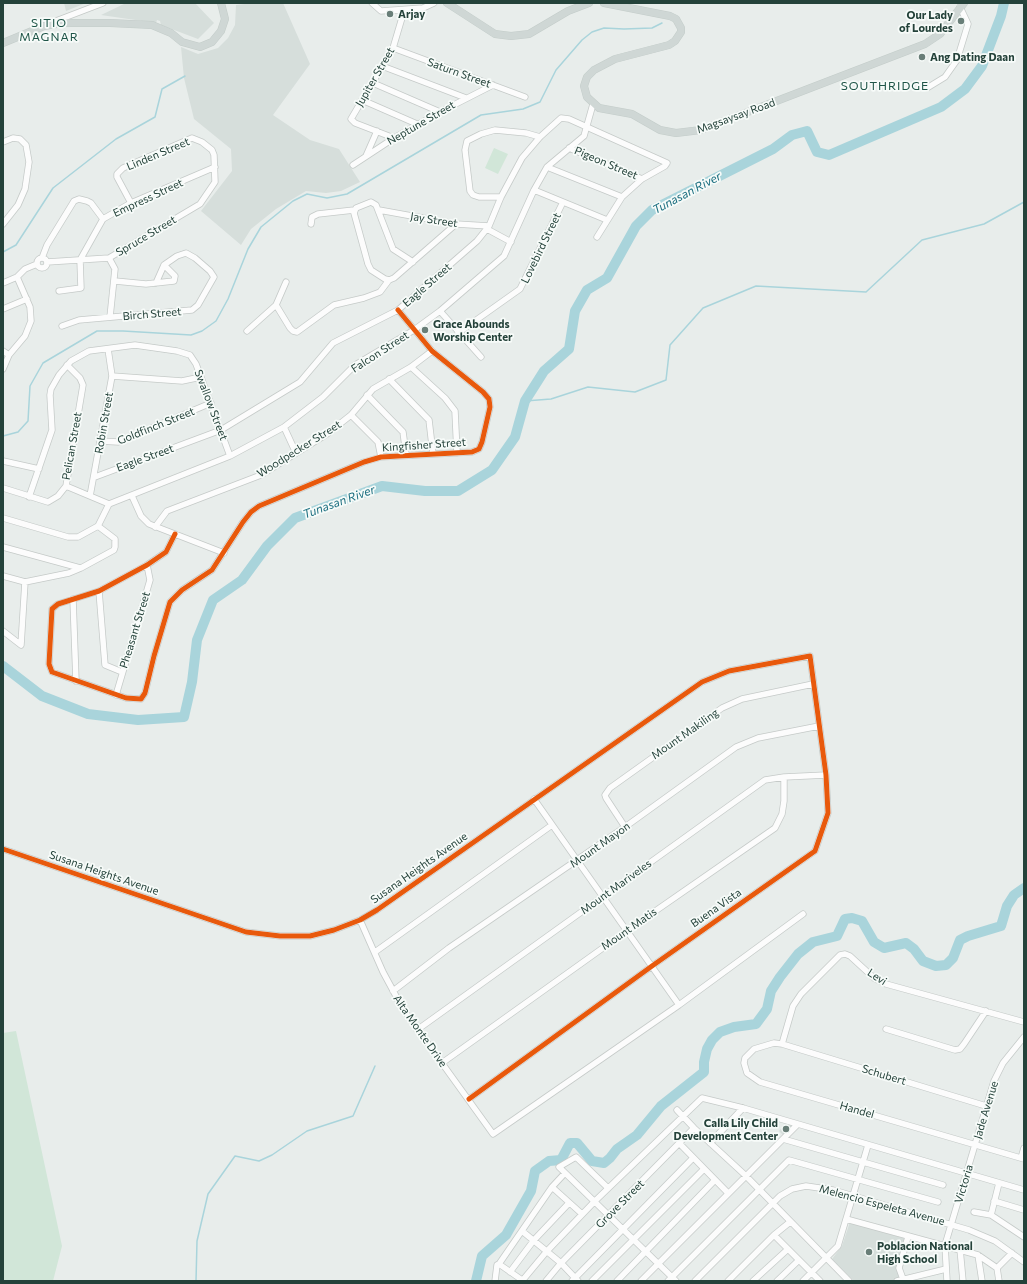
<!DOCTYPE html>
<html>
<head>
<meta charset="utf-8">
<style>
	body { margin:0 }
	#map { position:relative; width:1027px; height:1284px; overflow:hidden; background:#e8edeb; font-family:Commissioner,sans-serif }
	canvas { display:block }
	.frame { position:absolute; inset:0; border:4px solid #24423a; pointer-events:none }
</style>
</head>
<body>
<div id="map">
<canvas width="1027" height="1284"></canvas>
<div class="frame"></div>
</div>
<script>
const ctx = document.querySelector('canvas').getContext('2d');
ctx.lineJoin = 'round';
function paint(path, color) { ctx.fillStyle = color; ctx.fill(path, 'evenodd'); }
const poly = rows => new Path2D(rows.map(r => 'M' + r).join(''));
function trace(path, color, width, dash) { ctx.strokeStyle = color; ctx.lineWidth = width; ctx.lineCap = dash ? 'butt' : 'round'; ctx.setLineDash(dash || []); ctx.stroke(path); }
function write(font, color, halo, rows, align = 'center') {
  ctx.font = font + ' Commissioner,sans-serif'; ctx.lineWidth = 3.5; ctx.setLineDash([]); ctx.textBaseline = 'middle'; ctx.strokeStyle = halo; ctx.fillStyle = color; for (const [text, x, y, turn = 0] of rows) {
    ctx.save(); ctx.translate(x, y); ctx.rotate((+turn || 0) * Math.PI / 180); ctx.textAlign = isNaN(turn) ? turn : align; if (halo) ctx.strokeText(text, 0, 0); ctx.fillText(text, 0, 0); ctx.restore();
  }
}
paint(poly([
	[64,3,86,3,66,11],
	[126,3,195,3,214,23,198,39,161,25,160,21,157,20,156,23,101,15],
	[253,3,283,3,310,64,273,115,310,140,339,149,360,182,341,191,326,193,306,191,276,209,251,229,241,245,201,211,232,171,231,149,194,119,184,78,181,47,198,54,218,48,228,38,235,25,236,5],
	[786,1123,794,1126,783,1135,779,1131],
	[850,1222,906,1239,900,1278,891,1281,854,1281,832,1259,842,1246]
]), '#d6dedb');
paint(poly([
	[494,148,508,154,498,174,485,168],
	[16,1031,62,1246,53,1281,3,1281,3,1033]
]), '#d1e6d8');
trace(poly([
	[3,252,16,245,53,188,116,139,155,117,162,89,185,76],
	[525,401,551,399,588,387,635,392,666,380,670,345,703,308,756,286,866,292,922,240,984,224,1024,202],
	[3,436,18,432,28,421,30,386,43,363,97,331,123,331,191,335,202,331,216,321,228,299,248,249,261,227,293,201,307,194,327,198,347,194,481,115,523,109,540,102,556,70,582,40,592,32,604,28,624,29,652,28,662,23],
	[1024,836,1024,859],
	[196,1281,197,1241,208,1194,235,1156,259,1161,272,1155,307,1131,353,1116,375,1066]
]), '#a9d4db', 1.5);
trace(poly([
	[3,666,42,696,88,714,138,720,184,717,192,682,197,640,213,600,242,580,267,546,295,518,382,486,425,491,458,491,492,470,515,437,525,401,544,371,569,349,575,311,587,290,607,278,636,226,652,210,773,149,792,135,807,131,817,152,829,155,941,107,965,89,982,66,1001,16,1004,3],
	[476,1281,482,1256,506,1235,531,1191,535,1171,549,1161,561,1160,570,1143,577,1143,592,1161,604,1163,610,1158,617,1149,637,1135,661,1106,704,1072,704,1062,707,1049,712,1040,720,1032,734,1027,756,1024,767,1009,771,991,780,977,798,954,813,942,837,936,845,919,852,918,862,921,874,942,884,948,906,943,914,949,923,961,936,966,946,965,953,958,960,940,968,936,1001,926,1007,906,1014,895,1024,888]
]), '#a9d4db', 10);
const minor = poly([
	[372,3,381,11,423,8,434,3],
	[48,24,103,3],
	[393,48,525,97],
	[382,66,466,98],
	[373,83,440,112],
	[927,88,945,77,957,60,968,24,960,7],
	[362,100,417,124],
	[394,138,355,123,351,119,393,48,404,11],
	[3,142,13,138,20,139,26,145,29,162,25,189,18,205,3,224],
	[569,148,642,179],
	[366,156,377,131],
	[353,165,394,138,440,112,493,85],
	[547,167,622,197],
	[534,190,607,220],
	[501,197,479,197,473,195,470,191,465,150,467,141,481,134,495,130,526,133,540,137],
	[379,210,456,224,489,226],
	[311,224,312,217,318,214,354,210],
	[487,229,511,242],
	'37 263a5 5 0 1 1 10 0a5 5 0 1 1-10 0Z',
	[42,258,47,245,74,201,79,199,87,201,91,203,103,219],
	[109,258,115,269,110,317],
	[47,262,109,258,200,204,215,182,214,155,212,150,202,142,192,138,123,168,117,174,117,177,131,203],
	[389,280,385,279,371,270,368,264,354,213,356,208,371,202,376,205,393,249,413,262],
	[389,280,394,278,456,224],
	[115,281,146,284,174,281,175,276,164,265],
	[3,283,17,277,25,269,37,264],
	[59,291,81,288,80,260,103,219,131,203,215,167],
	[276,305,286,282],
	[3,309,27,299],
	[440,311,481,357],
	[62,326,79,320,192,310,198,305,214,277,210,271,195,258,186,253,177,256,164,265,156,283],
	[247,331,276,305,290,328,293,331,297,332,334,305,364,298,380,292,389,280],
	[458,333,520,289,563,202],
	[3,351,9,355],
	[411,367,445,398,455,411,457,453],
	[3,369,9,355,25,336,31,321,30,307,17,277],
	[112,376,182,381,201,377],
	[389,379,429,420,433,454],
	[367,395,403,432,406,454],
	[351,415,378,442,381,457],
	[284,427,296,453],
	[100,441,118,442,211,403],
	[3,461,39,469],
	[95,477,221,430,300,382,333,343,398,310,477,241,489,226,501,197,522,158,540,137,561,118,569,119,667,163,665,166,642,179,622,197,597,237],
	[66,486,109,504],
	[3,488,48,502,58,496,66,486,83,385,80,378,67,365],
	[90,496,112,376,108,349],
	[132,496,141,516,149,524,224,553],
	[29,497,52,430,50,395,51,389,59,375,71,361,89,351,135,345,177,351,190,355,196,364,230,456],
	[109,504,230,456,284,427,323,397,355,365,414,330,440,311,504,256,534,190,547,167,584,136,593,104],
	[3,518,68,537,78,537,98,526,109,504],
	[155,527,167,511,261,475,327,434,351,415,373,389,411,367,432,351],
	[175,534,166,552,147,565,99,591,58,604,52,609,49,664,52,672,126,698,141,699,145,693,154,656,170,602,182,590,212,570,243,522,251,512,259,506,364,462,381,457,472,452,479,449,482,442,490,407,489,399,483,392,432,351,398,310],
	[3,547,80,568],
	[3,576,25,582,69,573,81,568,114,550,115,547,115,539,98,526],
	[99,591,105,665,122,672],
	[73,599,76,681],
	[3,631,21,645,25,582],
	[116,695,150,580,147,565],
	[534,799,679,1005],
	[625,827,606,798,605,795,610,788,722,708,742,699,813,684],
	[3,849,246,932,280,936,310,936,334,930,360,920,377,910,702,682,729,671,810,656,826,775,828,813,815,851,652,966,469,1099],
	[360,920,383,972,403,1009,493,1134,679,1005,803,914],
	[375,952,552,825],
	[393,991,449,948,625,827,736,747,758,738,819,726],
	[886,1029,955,1050,960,1049,964,1044,986,1011],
	[417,1030,765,780,784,777,826,775],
	[782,1044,793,1006,801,994,840,955,845,954,850,956,874,978,886,984,1024,1022],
	[442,1063,628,930,775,828,782,814,784,801,784,777],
	[986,1106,782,1044,774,1043,754,1049,745,1058,744,1063,747,1073,760,1082,1024,1159],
	[677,1110,694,1128,745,1175,849,1281],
	[783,1139,943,1185],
	[710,1143,743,1108],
	[680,1144,728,1193],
	[1021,1158,1024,1148],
	[552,1187,582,1214],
	[608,1188,576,1157,559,1167,676,1281],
	[994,1201,1024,1210],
	[974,1212,991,1215,1024,1237],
	[991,1215,999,1183],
	[846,1219,978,1255,997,1268],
	[522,1231,561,1263,578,1281],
	[774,1235,820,1281],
	[960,1249,963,1281],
	[978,1255,982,1281],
	[499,1264,522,1280],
	[510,1272,534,1240,569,1203],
	[903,1279,899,1268,908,1237],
	[495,1281,497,1265,499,1264,552,1187,565,1173],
	[522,1281,547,1251,595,1201,702,1098,743,1108,1024,1190],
	[546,1281,561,1263,694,1128],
	[572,1281,693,1158],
	[592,1281,704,1169],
	[617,1281,715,1180],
	[641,1281,797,1125],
	[668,1281,789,1160,938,1202],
	[695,1281,780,1196,792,1189,806,1186,833,1190,969,1230,995,1241,1024,1262],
	[728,1281,774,1235,790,1222],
	[753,1281,788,1249],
	[777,1281,799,1260],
	[803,1281,838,1246,868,1145],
	[897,1281,946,1269],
	[947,1281,945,1245,994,1081,1003,1063,1024,1037],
	[999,1281,997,1268,1012,1253]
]);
const major = poly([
	[447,3,495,34,511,36,529,34,568,11,589,3],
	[604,3,670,16,676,19,681,28,681,32,675,41,669,45,615,59,594,70,587,77,584,86,587,97,599,108,632,114,660,130,676,133,701,130,925,44,940,34,964,3],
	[3,43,44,26,63,23,110,23,152,25,171,33,182,42,200,47,212,42,221,31,225,19,221,3]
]);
trace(minor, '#c5cac8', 7);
trace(major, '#c3ccc9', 8);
trace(minor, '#fcfcfc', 5.5);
trace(major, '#cfd7d5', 7);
trace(poly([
	[175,534,166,552,147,565,99,591,58,604,52,609,49,664,52,672,126,698,141,699,145,693,154,656,170,602,182,590,212,570,243,522,251,512,259,506,364,462,381,457,472,452,479,449,482,442,490,407,489,399,483,392,432,351,398,310],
	[3,849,246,932,280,936,310,936,334,930,360,920,377,910,702,682,729,671,810,656,826,775,828,813,815,851,652,966,469,1099]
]), '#e8590c', 5);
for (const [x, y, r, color] of [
	[390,14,4,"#697e78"],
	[961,21,4,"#697e78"],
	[922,57,4,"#697e78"],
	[425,330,4,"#697e78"],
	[786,1129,4,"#697e78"],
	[869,1252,4,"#697e78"]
]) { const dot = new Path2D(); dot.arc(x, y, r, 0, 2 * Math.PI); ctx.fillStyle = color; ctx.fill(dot); trace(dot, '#f7fbf9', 1.5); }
write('bold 11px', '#24423a', '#f7fbf9', [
	["Arjay",398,14],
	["Our Lady",953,15,"right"],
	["of Lourdes",953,28,"right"],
	["Ang Dating Daan",930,57],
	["Grace Abounds",433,324],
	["Worship Center",433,337],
	["Calla Lily Child",778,1123,"right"],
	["Development Center",778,1136,"right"],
	["Poblacion National",877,1246],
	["High School",877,1259]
], 'left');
write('11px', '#24423a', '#f7fbf9', [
	["Saturn Street",459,73,20],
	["Jupiter Street",375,77,-60],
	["Magsaysay Road",736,116,-20],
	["Neptune Street",421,123,-30],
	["Linden Street",158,154,-23],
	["Pigeon Street",606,163,23],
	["Empress Street",148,198,-25],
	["Jay Street",434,220,9],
	["Spruce Street",146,236,-31],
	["Lovebird Street",541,248,-64],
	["Eagle Street",427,285,-41],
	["Birch Street",152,314,-5],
	["Falcon Street",380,352,-33],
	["Swallow Street",211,405,69],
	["Robin Street",104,423,-80],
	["Goldfinch Street",156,426,-22],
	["Kingfisher Street",424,445,-4],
	["Pelican Street",72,446,-80],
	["Woodpecker Street",299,449,-32],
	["Eagle Street",145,458,-20],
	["Pheasant Street",135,630,-73],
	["Mount Makiling",685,734,-35],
	["Mount Mayon",600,845,-35],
	["Susana Heights Avenue",419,868,-35],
	["Susana Heights Avenue",104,873,19],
	["Mount Mariveles",616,887,-36],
	["Buena Vista",716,908,-35],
	["Mount Matis",629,929,-35],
	["Levi",877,977,33],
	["Alta Monte Drive",420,1031,55],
	["Schubert",884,1075,17],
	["Handel",857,1110,16],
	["Jade Avenue",986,1110,-73],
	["Victoria",964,1184,-73],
	["Grove Street",620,1204,-45],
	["Melencio Espeleta Avenue",882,1205,15]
]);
ctx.letterSpacing = '1px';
write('12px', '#1f5548', '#f7fbf9', [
	["SITIO",49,23],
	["MAGNAR",49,37],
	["SOUTHRIDGE",885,86]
]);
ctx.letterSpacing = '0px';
write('italic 12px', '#1c6f80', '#f7fbf9', [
	["Tunasan River",687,193,-28],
	["Tunasan River",339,502,-20]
]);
</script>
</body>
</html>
